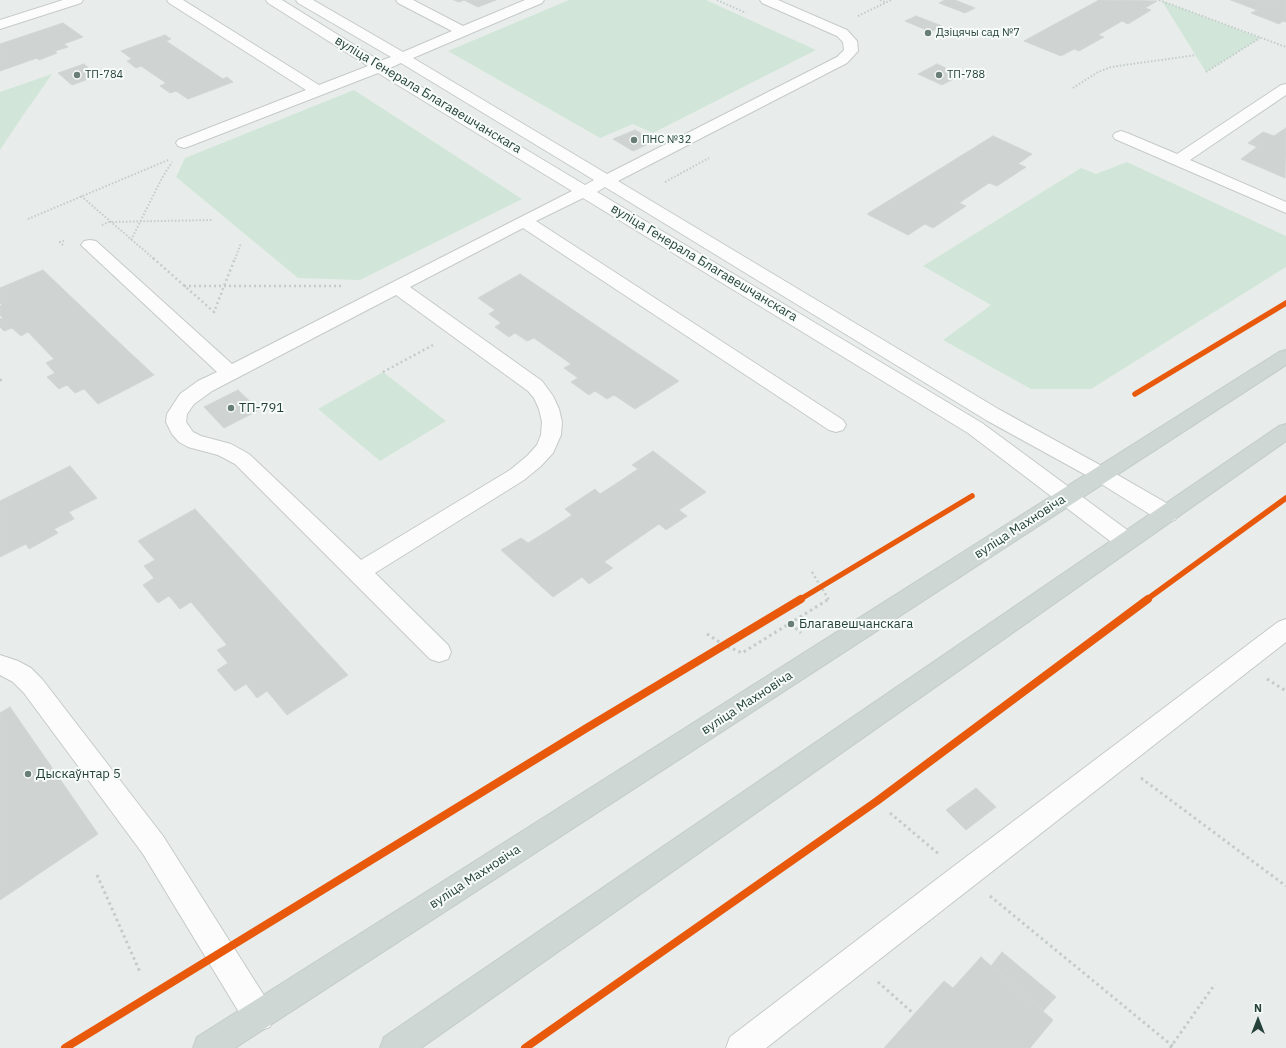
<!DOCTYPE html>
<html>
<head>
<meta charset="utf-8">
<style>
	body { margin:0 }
	#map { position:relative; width:1286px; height:1048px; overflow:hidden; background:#e8edeb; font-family:"IBM Plex Sans",sans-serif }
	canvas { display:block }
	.north { position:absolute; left:1238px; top:1000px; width:40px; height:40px; -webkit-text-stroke:3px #f7fbf9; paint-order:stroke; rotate:0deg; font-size:11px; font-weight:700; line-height:16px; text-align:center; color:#24423a }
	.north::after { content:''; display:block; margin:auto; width:14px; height:18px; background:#24423a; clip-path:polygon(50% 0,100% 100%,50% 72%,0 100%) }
</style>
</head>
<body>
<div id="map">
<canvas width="1286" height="1048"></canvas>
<div class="north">N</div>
</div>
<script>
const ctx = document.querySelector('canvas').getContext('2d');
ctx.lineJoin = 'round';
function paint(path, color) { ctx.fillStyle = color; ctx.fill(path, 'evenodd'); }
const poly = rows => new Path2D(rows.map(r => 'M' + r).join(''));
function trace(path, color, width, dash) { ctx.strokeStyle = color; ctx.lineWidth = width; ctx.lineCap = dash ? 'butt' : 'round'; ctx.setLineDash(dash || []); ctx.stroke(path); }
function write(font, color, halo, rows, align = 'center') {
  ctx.font = font + ' "IBM Plex Sans",sans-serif'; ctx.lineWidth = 4; ctx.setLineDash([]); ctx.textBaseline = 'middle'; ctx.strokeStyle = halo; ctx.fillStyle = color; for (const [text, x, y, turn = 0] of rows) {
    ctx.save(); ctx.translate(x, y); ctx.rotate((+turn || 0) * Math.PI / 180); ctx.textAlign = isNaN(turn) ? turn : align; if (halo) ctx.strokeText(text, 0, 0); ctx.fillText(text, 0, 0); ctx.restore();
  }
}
paint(poly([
	[569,0,706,0,816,50,653,133,633,124,600,138,448,51],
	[1162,1,1260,38,1206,72],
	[52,74,24,114,0,150,0,92],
	[354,90,522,199,360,280,298,278,176,177,185,158],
	[1127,162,1286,236,1286,267,1091,389,1031,389,943,340,991,305,923,266,1081,168,1096,174],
	[383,372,446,421,380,461,318,409]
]), '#d1e6d8');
const building = poly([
	[454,0,496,0,478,7,464,0,459,2,454,0],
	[945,0,955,0,975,8,965,13,939,3,945,0],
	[1099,0,1157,1,1145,8,1151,10,1128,24,1122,21,1098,35,1104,37,1079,51,1074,49,1061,56,1024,41,1099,0],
	[1231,0,1286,0,1286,22,1283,21,1279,24,1251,13,1257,10,1231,0],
	[916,16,942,26,931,32,905,21,916,16],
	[63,23,83,37,64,44,68,47,55,51,57,53,39,60,37,58,0,71,0,44,63,23],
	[165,35,171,39,166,41,223,79,227,77,233,82,188,99,176,91,170,93,160,86,166,83,141,66,136,68,127,61,132,59,121,51,165,35],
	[84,64,97,76,72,85,58,73,84,64],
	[937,64,961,75,942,85,918,74,937,64],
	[1286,128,1285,178,1241,159,1257,147,1248,143,1263,132,1274,136,1286,128],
	[635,130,655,141,633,151,613,139,635,130],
	[993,136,1032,154,1018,164,1026,167,997,186,989,183,959,203,966,206,933,228,925,224,908,235,867,214,993,136],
	[43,270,125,348,154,375,98,404,84,389,75,393,67,385,59,389,47,377,55,373,46,363,54,359,28,332,21,336,12,328,4,331,0,327,0,319,3,318,0,315,0,306,2,305,0,303,0,288,43,270],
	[520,274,634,351,679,381,635,409,614,395,607,399,595,391,589,395,571,382,578,378,564,368,571,364,534,338,527,341,515,333,509,337,495,327,501,323,489,314,495,310,478,298,520,274],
	[238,390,259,410,224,428,204,407,238,390],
	[653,451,706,492,679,510,687,516,666,530,659,524,604,562,613,568,589,584,582,577,553,597,501,550,521,538,528,543,549,530,572,515,565,509,595,489,600,494,620,481,638,469,632,465,653,451],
	[70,466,97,498,69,512,74,519,54,529,58,533,29,549,26,544,0,557,0,501,70,466],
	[195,509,308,632,348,675,287,715,267,691,257,698,246,684,235,691,217,670,228,663,217,650,227,645,191,602,180,609,169,596,158,603,143,585,154,578,144,566,155,560,138,541,195,509],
	[10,707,98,834,0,900,0,713,10,707],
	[976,788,996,807,966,830,946,810,976,788],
	[1002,952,1056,997,1043,1011,991,966,1002,952],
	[981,957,1053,1020,1030,1048,884,1048,944,981,953,988,981,957]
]);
paint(building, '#cfd4d2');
trace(building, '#d1d6d4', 1);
const minor = poly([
	[63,0,83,0,81,3,0,29,0,20,63,0],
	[167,0,183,0,319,85,368,66,268,3,266,0,282,0,380,61,391,57,298,3,296,0,313,0,403,52,452,31,398,3,396,0,413,0,463,26,525,0,544,0,542,3,413,58,607,174,837,57,844,50,843,42,837,36,762,3,760,0,778,0,847,30,857,41,858,51,847,63,618,181,1000,410,1109,470,1175,508,1178,514,1175,520,1167,522,1159,520,1095,480,986,420,605,187,597,192,982,423,1134,535,1137,541,1134,547,1126,549,1118,547,968,433,583,198,536,221,843,420,846,425,843,430,836,432,829,430,523,228,410,287,542,381,553,396,559,409,562,422,561,435,553,453,541,466,524,480,375,573,448,645,451,652,448,659,439,662,430,659,235,464,218,455,188,447,179,442,172,434,166,422,167,414,180,394,198,381,217,372,81,245,84,241,90,240,96,241,232,364,572,191,378,73,190,146,184,148,178,146,176,143,178,140,306,90,169,3,167,0],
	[401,63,594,180,585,185,390,68,401,63],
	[396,295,528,391,534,398,539,409,542,422,541,435,537,445,527,456,510,470,361,560,249,454,231,444,201,436,193,432,186,422,187,414,194,404,212,391,396,295],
	[1286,84,1286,95,1190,160,1286,202,1286,213,1115,139,1113,136,1115,133,1121,131,1127,133,1177,154,1281,85,1286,84],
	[1286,619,1286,642,766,1048,726,1048,730,1037,954,866,1278,622,1286,619],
	[0,655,18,661,31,668,42,679,163,836,270,1005,274,1016,270,1027,259,1031,248,1027,143,854,24,693,13,682,0,675,0,655]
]);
const major = poly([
	[1286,350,1286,365,235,1048,193,1048,197,1037,1279,352,1286,350],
	[1286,424,1286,441,421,1048,380,1048,384,1037,1279,426,1286,424]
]);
trace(minor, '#c5cac8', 2);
trace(major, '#c3ccc9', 2);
trace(poly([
	[717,0,746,13],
	[880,0,885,2],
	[1159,0,1286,47],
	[858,16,891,0],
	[1206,72,1260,38],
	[1073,88,1098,72,1111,67,1196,55],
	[665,182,709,158],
	[81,196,154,259],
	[28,219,168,160],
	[102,225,109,222,213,220],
	[131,240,162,178,172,162],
	[63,245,60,242,66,240],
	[235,259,241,243]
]), '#c3ccca', 2, [1.5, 2]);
trace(poly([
	[153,258,214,312,235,258],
	[184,286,343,286],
	[383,372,433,345],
	[0,380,2,380],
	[812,572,829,600]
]), '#c3ccca', 2.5, [2, 3]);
trace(poly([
	[791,624,801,633],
	[707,634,724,645,742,653,829,599],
	[1267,679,1286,691],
	[1141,778,1286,886],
	[890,813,940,855],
	[97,875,140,972],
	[990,896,1175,1048],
	[878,982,914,1014],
	[1170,1048,1215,984]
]), '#c3ccca', 3, [2.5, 3.5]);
paint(minor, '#fcfcfc');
paint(major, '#cfd7d5');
trace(poly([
	[1135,394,1286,303],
	[799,600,972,496],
	[1146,600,1286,498]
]), '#e8590c', 5.5);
trace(poly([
	[65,1048,585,729,801,599],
	[525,1048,877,801,1148,599]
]), '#e8590c', 8);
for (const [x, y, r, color] of [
	[928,33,4,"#697e78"],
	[77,75,4,"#697e78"],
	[939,75,4,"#697e78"],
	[634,140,4,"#697e78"],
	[231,408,4,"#697e78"],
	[791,624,4,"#697e78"],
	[28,774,4,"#697e78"]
]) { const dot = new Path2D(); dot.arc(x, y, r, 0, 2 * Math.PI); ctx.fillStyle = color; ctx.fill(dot); trace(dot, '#f7fbf9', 1.5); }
write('11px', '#24423a', '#f7fbf9', [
	["Дзіцячы сад №7",936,33],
	["ТП-784",85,75],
	["ТП-788",947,75],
	["ПНС №32",642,140]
], 'left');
write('13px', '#24423a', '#f7fbf9', [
	["вуліца Генерала Благавешчанскага",428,95,31],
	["вуліца Генерала Благавешчанскага",704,263,31],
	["вуліца Махновіча",1020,527,-33],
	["вуліца Махновіча",747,703,-33],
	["вуліца Махновіча",475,877,-33]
]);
write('13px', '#24423a', '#f7fbf9', [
	["ТП-791",239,408],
	["Благавешчанскага",799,624],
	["Дыскаўнтар 5",36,774]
], 'left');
</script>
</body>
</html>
